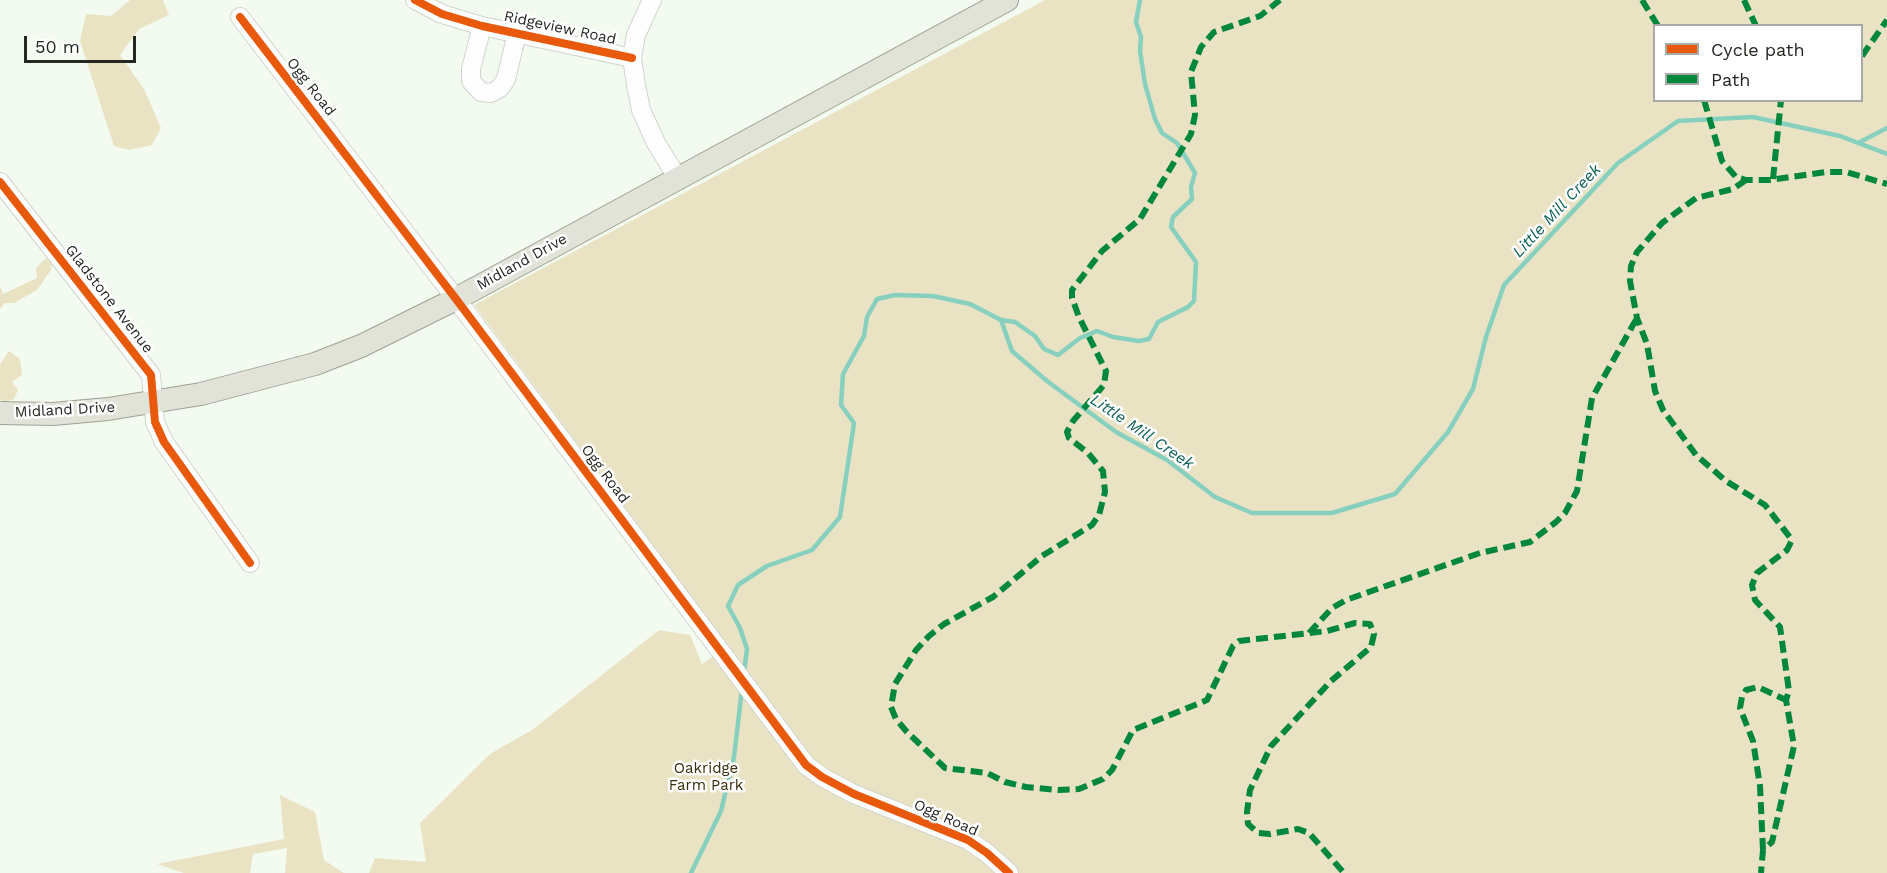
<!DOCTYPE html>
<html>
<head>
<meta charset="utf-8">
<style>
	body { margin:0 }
	#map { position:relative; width:1887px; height:873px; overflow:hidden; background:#f3fbf0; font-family:"Work Sans",sans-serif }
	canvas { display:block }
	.legend { position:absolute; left:1653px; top:24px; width:210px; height:78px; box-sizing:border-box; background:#fff; border:2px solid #a7a9a6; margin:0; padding:8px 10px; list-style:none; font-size:18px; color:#232821 }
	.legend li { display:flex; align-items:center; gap:12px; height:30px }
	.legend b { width:30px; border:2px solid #a7a9a6 }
	.scale { position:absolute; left:24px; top:36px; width:112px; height:27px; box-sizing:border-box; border:3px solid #232821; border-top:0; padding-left:8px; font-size:18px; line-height:21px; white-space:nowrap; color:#232821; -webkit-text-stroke:4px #fff; paint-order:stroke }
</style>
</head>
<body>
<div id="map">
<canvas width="1887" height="873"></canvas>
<ul class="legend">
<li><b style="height:8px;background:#e8590c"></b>Cycle path</li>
<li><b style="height:8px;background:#00873e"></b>Path</li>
</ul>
<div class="scale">50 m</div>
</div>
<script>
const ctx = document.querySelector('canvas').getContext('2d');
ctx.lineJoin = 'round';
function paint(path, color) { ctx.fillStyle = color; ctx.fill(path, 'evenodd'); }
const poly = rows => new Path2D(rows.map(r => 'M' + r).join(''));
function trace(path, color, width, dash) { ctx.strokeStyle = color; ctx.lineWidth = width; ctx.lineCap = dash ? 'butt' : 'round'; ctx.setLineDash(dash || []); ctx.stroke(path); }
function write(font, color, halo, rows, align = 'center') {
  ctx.font = font + ' "Work Sans",sans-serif'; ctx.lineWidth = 5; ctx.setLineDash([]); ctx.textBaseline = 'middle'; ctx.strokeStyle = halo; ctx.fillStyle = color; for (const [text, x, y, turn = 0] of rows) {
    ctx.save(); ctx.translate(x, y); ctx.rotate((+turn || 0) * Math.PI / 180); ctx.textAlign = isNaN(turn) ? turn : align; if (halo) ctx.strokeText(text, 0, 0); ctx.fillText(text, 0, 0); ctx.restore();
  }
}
paint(poly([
	[130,0,163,0,169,15,139,29,120,55,144,89,161,128,152,145,129,150,114,146,80,41,86,14,111,16],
	[1045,0,1887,0,1887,873,369,873,375,858,426,862,420,823,490,754,532,730,659,630,690,635,702,664,728,646,474,305],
	[1654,26,1862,26,1862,100,1654,100],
	[45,259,53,259,51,270,37,290,14,303,5,303,0,309,0,286,3,294,37,278,36,268],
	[9,351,20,359,22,375,12,382,18,390,14,399,4,402,0,399,0,364],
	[280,795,315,812,324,860,344,873,285,873,287,848,253,854,250,873,184,873,157,864,284,839]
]), '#eae3c3');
trace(poly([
	[1858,143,1887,128],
	[1001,320,1015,322,1035,336,1044,349,1058,355,1080,338,1097,331,1113,337,1139,341,1149,339,1158,322,1188,307,1194,301,1196,262,1171,227,1173,217,1192,199,1191,187,1195,173,1177,143,1162,133,1155,119,1145,84,1140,51,1141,37,1136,22,1140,0],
	[744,672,747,649,740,628,728,606,738,585,767,566,812,550,840,517,854,423,841,405,843,374,864,336,867,317,877,299,895,295,933,296,970,304,1001,320,1012,351,1047,381,1116,432,1167,460,1215,497,1252,513,1332,513,1395,494,1448,432,1473,389,1486,337,1504,285,1618,163,1678,121,1753,117,1840,136,1887,154],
	[691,873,721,811,734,757,742,689]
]), '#87d0c0', 4.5);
const minor = poly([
	[415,0,442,14,482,26,632,58],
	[652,0,636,35,632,58,636,85,641,110,656,143,677,177],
	[240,17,456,299,806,765,822,777,854,794,968,840,987,853,1009,873],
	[482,26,471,69,471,81,481,92,491,93,500,88,506,79,517,33],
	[0,182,151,375,155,422,164,442,250,563]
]);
const major = poly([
	[0,413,53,414,108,409,201,394,315,364,361,346,456,299,1007,0]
]);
trace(minor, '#cfd5cd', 20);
trace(major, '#9ea38e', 24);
trace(minor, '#fdfefd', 18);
trace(major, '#e1e3d8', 22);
trace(poly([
	[1280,0,1260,16,1214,32,1201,47,1191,72,1195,115,1191,134,1140,219,1102,251,1072,290,1072,298,1079,317,1106,371,1104,385,1073,421,1067,432,1069,438,1088,453,1103,471,1105,492,1099,515,1092,525,1042,556,993,597,944,624,929,636,916,650,895,684,891,707,896,719,907,732,945,768,987,773,1005,782,1026,787,1058,790,1079,789,1103,779,1112,770,1133,730,1207,700,1233,646,1239,641,1327,631,1355,623,1370,624,1374,634,1371,647,1331,681,1271,746,1250,790,1247,812,1248,824,1258,833,1270,834,1298,829,1309,833,1344,873],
	[1642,0,1658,26],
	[1744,0,1756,26],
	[1862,56,1887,20],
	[1704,100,1722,161,1736,177,1746,180,1769,180,1826,172,1846,172,1887,184],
	[1773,179,1781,100],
	[1746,180,1733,189,1696,198,1662,223,1637,252,1631,266,1630,281,1637,318,1647,344,1655,391,1663,410,1696,455,1726,481,1765,505,1792,540,1787,550,1757,573,1752,585,1755,600,1780,627,1789,691,1786,700,1794,746,1772,842,1763,850,1761,873],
	[1309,633,1332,608,1346,600,1480,553,1530,542,1556,522,1565,513,1577,491,1592,398,1637,318],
	[1763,850,1760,786,1753,741,1740,708,1742,697,1746,690,1758,687,1786,700]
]), '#00873e', 6, [12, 6]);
trace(poly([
	[415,0,442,14,482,26,632,58],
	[240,17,456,299,806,765,822,777,854,794,968,840,987,853,1009,873],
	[0,182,151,375,155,422,164,442,250,563]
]), '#e8590c', 8);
write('15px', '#232821', '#fff', [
	["Ridgeview Road",560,28,12],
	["Ogg Road",311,87,52],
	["Midland Drive",522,262,-29],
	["Gladstone Avenue",109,299,52],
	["Midland Drive",65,410,-3],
	["Ogg Road",605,474,53],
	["Ogg Road",946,818,24]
]);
write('15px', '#392e0d', '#fff', [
	["Oakridge",706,769],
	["Farm Park",706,786]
]);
write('italic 16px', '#0f6357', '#fff', [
	["Little Mill Creek",1557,211,-47],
	["Little Mill Creek",1142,432,34]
]);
</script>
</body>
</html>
